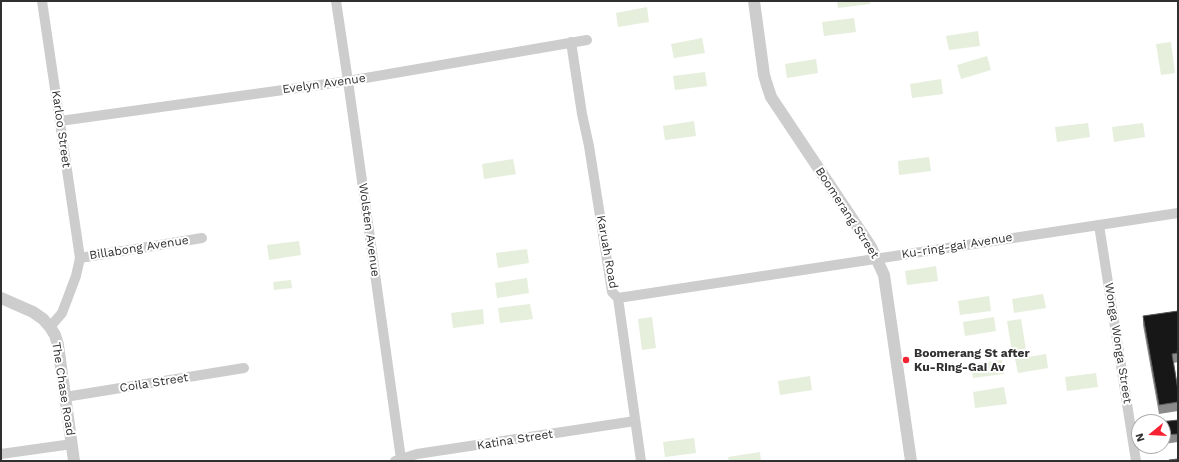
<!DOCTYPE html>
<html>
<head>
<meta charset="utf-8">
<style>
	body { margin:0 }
	#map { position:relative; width:1179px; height:462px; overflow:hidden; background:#fff; font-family:"Work Sans",sans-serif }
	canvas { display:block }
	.frame { position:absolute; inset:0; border:2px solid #303030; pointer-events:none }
	.north { position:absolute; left:1131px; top:414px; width:40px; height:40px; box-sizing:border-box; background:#fff; border:1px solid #acacac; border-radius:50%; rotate:252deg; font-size:11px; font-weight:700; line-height:16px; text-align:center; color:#303030 }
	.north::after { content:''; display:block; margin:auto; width:14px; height:18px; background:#f72231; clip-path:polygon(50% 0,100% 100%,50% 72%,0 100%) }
</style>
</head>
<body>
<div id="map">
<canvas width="1179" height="462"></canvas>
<div class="frame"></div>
<div class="north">N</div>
</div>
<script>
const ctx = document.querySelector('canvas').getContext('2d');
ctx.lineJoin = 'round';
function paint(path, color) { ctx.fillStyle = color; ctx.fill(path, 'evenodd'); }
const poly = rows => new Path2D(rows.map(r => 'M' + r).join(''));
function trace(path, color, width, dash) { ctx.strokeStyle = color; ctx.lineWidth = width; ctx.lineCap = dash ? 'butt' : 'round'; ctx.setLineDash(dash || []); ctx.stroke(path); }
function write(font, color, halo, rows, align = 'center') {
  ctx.font = font + ' "Work Sans",sans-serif'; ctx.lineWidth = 4; ctx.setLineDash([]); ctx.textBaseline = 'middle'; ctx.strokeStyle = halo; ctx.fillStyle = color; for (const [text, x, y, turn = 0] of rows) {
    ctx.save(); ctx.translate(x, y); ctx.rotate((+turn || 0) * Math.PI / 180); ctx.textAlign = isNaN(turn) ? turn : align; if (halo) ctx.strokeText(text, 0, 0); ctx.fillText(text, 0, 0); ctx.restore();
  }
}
paint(poly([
	[837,1,870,1,870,4,838,8],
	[647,7,649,22,618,27,616,13],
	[854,18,856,32,824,36,822,22],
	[978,31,980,46,949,50,946,36],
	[702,38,705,53,674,58,671,44],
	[1171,42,1175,73,1161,75,1156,44],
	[987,56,991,70,961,79,957,65],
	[816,59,818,73,787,78,785,64],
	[705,72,707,86,675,90,673,76],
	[941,79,943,94,912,98,910,84],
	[694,121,696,136,665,140,663,126],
	[1088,123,1090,137,1057,142,1055,127],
	[1143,123,1145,137,1114,142,1112,127],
	[929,157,931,171,899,175,898,161],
	[513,159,516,174,484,179,482,164],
	[299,241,301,255,269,260,267,245],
	[527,249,529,263,498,268,496,253],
	[936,266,938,281,907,285,905,271],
	[527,278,529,293,497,298,495,283],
	[291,280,292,288,274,290,273,282],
	[1043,294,1046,308,1014,313,1012,299],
	[989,296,991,311,960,315,958,301],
	[530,304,533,319,500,323,498,308],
	[483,309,484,324,453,328,451,313],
	[652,317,656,348,642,350,638,319],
	[994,317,996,331,965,336,963,322],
	[1021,319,1026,350,1012,352,1007,321],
	[1046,354,1048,368,1018,373,1015,359],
	[1002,360,1004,374,973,378,971,364],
	[1096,373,1098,387,1067,391,1065,377],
	[810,376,812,390,780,395,778,381],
	[1004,387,1007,404,975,408,973,392],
	[694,438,696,453,665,457,663,442],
	[760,452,761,461,729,461,728,457]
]), '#e6eedc');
trace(poly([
	[42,1,80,258],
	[336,1,348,81,401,459],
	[571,42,582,114,589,146,612,292,618,298,641,461],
	[60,121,348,81,587,40],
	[1099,225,1136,461],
	[618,298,1178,213],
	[50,327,62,313,76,276,80,258,202,238],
	[65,397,244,368],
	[1,454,72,444],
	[395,461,417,454,635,421]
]), '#cdcdcd', 10);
trace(poly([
	[754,1,764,75,767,85,771,97,871,247,884,275,911,461],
	[1,298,33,312,43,319,50,327,55,335,58,345,74,461]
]), '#cdcdcd', 12);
paint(poly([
	[1178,311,1178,362,1174,363,1178,390,1178,411,1159,414,1143,325,1143,316],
	[1178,420,1178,442,1163,444,1163,422]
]), '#8b8b8b');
const building = poly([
	[1178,311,1178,351,1177,351,1178,353,1172,354,1178,390,1178,402,1159,405,1143,316,1178,311],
	[1178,420,1178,434,1163,435,1163,422,1159,422,1178,420],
	[1178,459,1178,461,1169,461,1169,460,1178,459]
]);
paint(building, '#171717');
trace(building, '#5d5d5d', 1);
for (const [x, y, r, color] of [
	[906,360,4,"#f72231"]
]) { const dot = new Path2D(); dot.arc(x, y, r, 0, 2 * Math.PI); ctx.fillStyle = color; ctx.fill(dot); trace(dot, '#fff', 1.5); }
write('12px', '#303030', '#fff', [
	["Evelyn Avenue",324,84,-8],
	["Karloo Street",61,129,82],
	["Boomerang Street",847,213,57],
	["Wolsten Avenue",369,230,82],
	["Ku-ring-gai Avenue",957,246,-9],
	["Billabong Avenue",139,248,-9],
	["Karuah Road",607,252,80],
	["Wonga Wonga Street",1118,343,81],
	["Coila Street",154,383,-9],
	["The Chase Road",63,389,81],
	["Katina Street",515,440,-9]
]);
write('bold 12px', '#303030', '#fff', [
	["Boomerang St after",914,353],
	["Ku-Ring-Gai Av",914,367]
], 'left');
</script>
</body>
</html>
